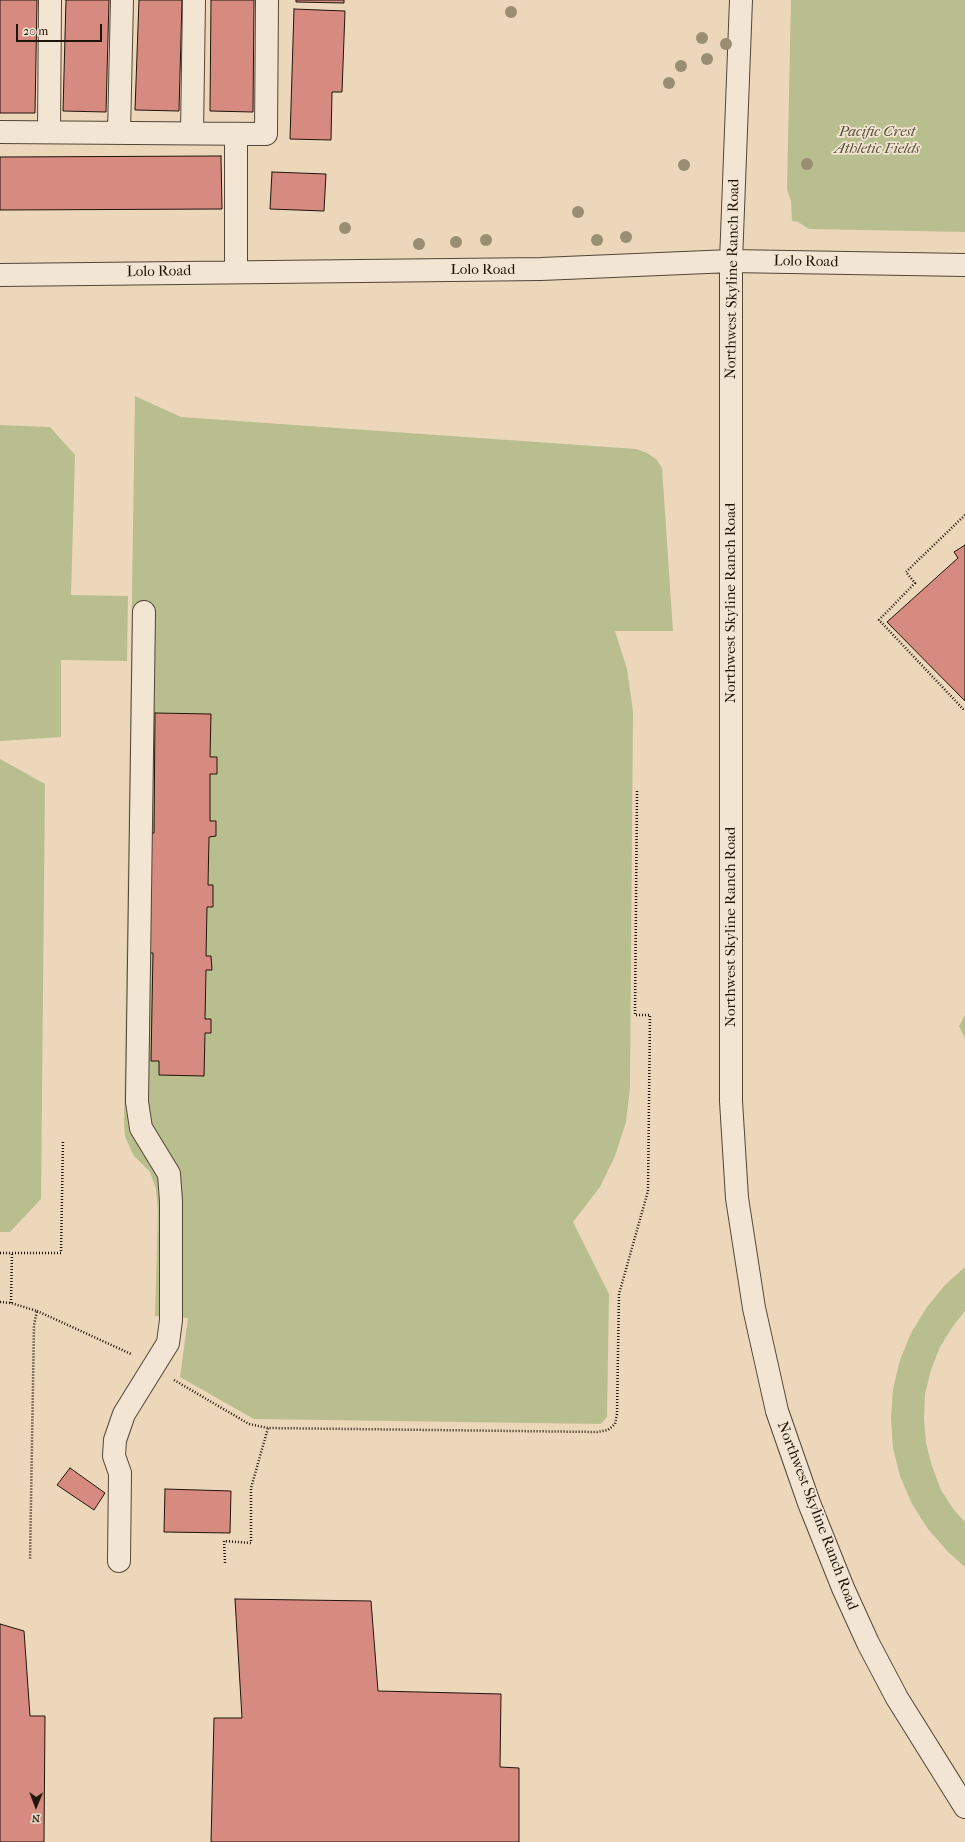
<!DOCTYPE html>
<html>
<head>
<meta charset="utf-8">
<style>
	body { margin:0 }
	#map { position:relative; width:965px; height:1842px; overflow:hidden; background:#ecd7bb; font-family:"IM FELL French Canon",serif }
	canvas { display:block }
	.north { position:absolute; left:16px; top:1786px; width:40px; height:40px; -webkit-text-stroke:3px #f3e5d3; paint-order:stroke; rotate:181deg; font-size:11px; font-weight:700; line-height:16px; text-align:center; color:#1f1508 }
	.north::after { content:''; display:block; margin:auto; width:14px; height:18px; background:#1f1508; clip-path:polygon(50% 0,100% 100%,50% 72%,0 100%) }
	.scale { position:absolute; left:16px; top:24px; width:86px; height:18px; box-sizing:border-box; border:2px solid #1f1508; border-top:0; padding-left:5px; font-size:12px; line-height:14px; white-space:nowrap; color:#1f1508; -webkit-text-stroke:3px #f3e5d3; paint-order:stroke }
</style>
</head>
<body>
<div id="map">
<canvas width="965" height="1842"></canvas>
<div class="north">N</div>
<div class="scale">20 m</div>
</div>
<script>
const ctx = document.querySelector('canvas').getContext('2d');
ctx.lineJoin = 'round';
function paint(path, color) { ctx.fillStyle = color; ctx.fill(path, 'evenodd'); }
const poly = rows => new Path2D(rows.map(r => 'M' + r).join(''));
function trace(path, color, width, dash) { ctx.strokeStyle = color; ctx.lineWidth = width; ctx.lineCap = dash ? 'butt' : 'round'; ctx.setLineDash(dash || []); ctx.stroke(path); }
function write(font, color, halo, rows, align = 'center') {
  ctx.font = font + ' "IM FELL French Canon",serif'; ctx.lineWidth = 3.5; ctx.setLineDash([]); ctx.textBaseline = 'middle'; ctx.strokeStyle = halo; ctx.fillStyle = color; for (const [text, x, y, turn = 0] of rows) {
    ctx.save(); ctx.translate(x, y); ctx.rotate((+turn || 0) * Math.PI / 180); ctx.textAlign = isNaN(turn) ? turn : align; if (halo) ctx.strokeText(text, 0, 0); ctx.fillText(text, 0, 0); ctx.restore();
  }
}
paint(poly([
	[791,0,965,0,965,232,809,229,798,222,792,221,791,201,787,189],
	[135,396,181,417,636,449,647,453,656,459,662,468,673,631,615,631,627,669,633,711,630,1088,626,1122,615,1156,600,1187,573,1222,609,1294,607,1417,601,1424,254,1419,180,1377,188,1318,155,1316,158,1211,156,1189,150,1172,134,1156,130,1148,125,1136,124,1124],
	[0,425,50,427,75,455,71,595,128,596,127,661,61,660,61,737,0,741],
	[0,759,45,784,41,1199,10,1232,0,1232],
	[965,1015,965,1039,959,1026],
	[965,1267,965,1311,953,1326,940,1347,931,1370,925,1394,924,1418,926,1443,932,1466,941,1490,954,1510,965,1522,965,1567,948,1552,928,1529,912,1504,900,1476,893,1448,891,1418,893,1389,900,1360,911,1333,927,1307,945,1285]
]), '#b9be8f');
const building = poly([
	[0,0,37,0,35,113,0,113,0,0],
	[66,0,109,0,106,112,63,111,66,0],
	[139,0,182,0,179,111,135,110,139,0],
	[211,0,254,0,253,112,210,111,211,0],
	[296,0,344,0,344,3,296,2,296,0],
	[294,9,345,11,342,92,332,92,331,140,290,139,294,9],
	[221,156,222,209,0,210,0,157,221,156],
	[272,172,326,174,324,211,270,209,272,172],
	[965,545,965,701,887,622,958,558,954,552,965,545],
	[155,713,211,714,210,757,217,757,217,774,210,774,210,821,216,821,216,836,209,837,208,885,213,885,213,907,207,907,206,956,211,956,212,970,206,970,205,1019,211,1019,211,1033,205,1033,204,1076,159,1075,159,1061,151,1061,153,953,149,953,150,833,154,833,155,713],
	[70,1468,105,1493,94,1510,57,1485,70,1468],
	[165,1489,231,1491,230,1533,164,1532,165,1489],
	[235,1599,371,1601,378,1691,501,1694,500,1767,519,1768,519,1842,211,1842,214,1718,242,1718,235,1599],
	[0,1624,24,1631,30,1716,45,1716,44,1842,0,1842,0,1624]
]);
paint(building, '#d68a80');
trace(building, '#1f1508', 1);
const minor = poly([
	[741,0,731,261,731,1101,737,1198,754,1308,777,1411,809,1503,843,1588,868,1643,897,1698,965,1807],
	[0,132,266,134,267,0],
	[49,132,50,0],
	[119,133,122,0],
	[192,133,194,0],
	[236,134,236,271],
	[0,275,541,269,731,261,965,265],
	[119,1561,120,1473,114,1456,115,1440,124,1414,168,1343,171,1320,171,1201,169,1174,141,1128,137,1102,144,612]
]);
trace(minor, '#524635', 24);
trace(poly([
	[965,515,906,572,915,583,879,620,965,711],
	[0,1253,61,1253,63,1140],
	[0,1302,11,1303,37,1311,34,1325,30,1560],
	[11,1303,12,1253],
	[37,1311,131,1354],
	[174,1380,249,1424,268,1428,597,1432,608,1430,615,1424,617,1414,619,1294,648,1191,650,1015,635,1015,637,791],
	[225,1563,224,1541,251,1543,251,1488,268,1428]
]), '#1f1508', 2.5, [1, 2]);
trace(minor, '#f3e5d3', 22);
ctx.fillStyle = '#998d72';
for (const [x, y] of [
	[511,12],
	[702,38],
	[726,44],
	[707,59],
	[681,66],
	[669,83],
	[807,164],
	[684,165],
	[578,212],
	[345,228],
	[626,237],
	[486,240],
	[597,240],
	[456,242],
	[419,244]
]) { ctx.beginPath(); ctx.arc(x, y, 6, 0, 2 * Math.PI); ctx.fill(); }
write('italic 15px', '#555037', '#f3e5d3', [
	["Pacific Crest",877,132],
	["Athletic Fields",877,149]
]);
write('15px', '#1f1508', '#f3e5d3', [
	["Lolo Road",806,262,1],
	["Lolo Road",483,270],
	["Lolo Road",159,272,-1],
	["Northwest Skyline Ranch Road",733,279,-89],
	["Northwest Skyline Ranch Road",731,603,-90],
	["Northwest Skyline Ranch Road",731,927,-90],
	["Northwest Skyline Ranch Road",817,1516,69]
]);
</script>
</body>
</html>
